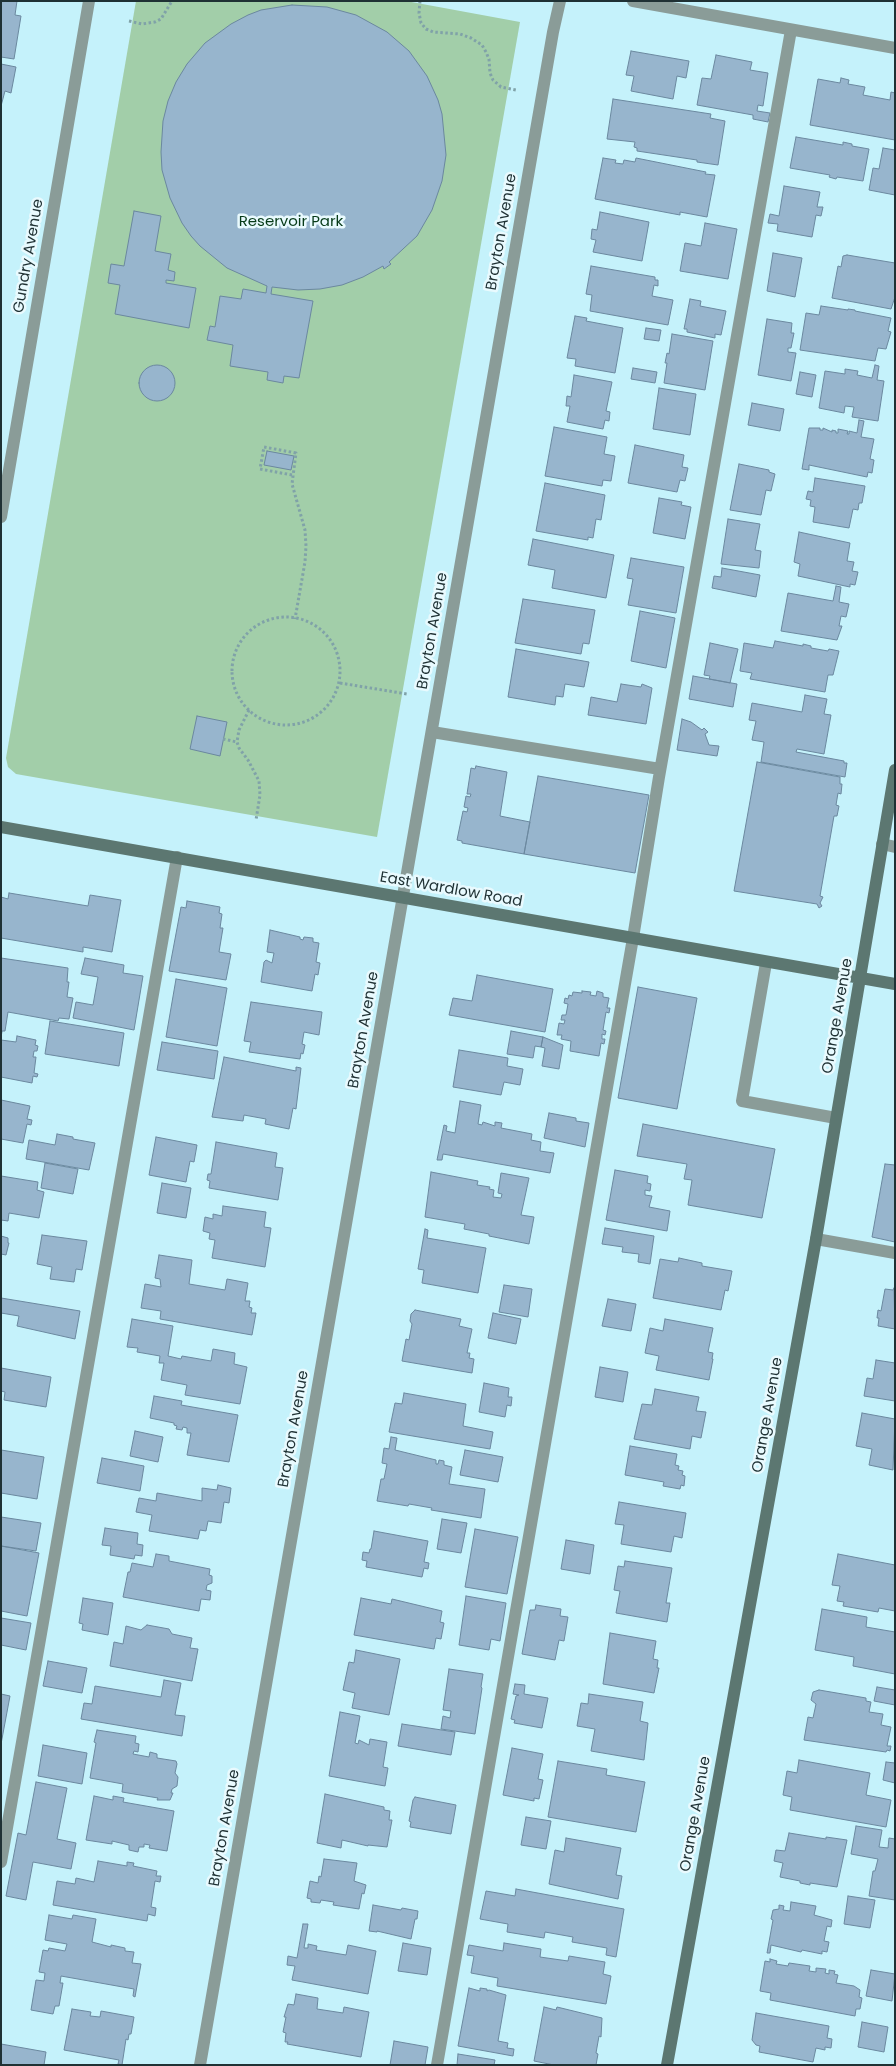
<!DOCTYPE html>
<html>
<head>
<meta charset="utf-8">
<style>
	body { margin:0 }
	#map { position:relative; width:896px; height:2066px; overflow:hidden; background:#c5f2fb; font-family:Poppins,sans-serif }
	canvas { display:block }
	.frame { position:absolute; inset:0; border:2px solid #1f3134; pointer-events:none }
</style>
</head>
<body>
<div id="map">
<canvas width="896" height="2066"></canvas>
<div class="frame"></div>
</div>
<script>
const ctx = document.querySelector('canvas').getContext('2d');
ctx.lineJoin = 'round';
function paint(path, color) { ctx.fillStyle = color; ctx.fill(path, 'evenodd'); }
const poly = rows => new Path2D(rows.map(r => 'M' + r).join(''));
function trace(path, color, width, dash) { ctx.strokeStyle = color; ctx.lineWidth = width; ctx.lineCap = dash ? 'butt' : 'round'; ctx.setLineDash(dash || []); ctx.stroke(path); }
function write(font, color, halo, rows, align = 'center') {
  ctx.font = font + ' Poppins,sans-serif'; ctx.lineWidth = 5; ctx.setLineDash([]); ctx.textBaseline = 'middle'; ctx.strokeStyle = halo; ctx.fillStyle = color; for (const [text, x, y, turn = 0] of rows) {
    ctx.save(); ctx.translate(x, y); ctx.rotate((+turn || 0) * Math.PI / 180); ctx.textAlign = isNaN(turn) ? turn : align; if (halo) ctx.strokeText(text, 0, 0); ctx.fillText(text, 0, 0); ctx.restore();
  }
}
paint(poly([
	[136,1,406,1,520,22,377,837,16,774,8,767,6,758]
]), '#a2cea9');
const building = poly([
	[1,1,17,1,15,15,21,16,14,59,1,57,1,1],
	[292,5,327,7,356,15,387,32,409,51,427,76,438,100,442,114,446,155,442,181,432,210,417,236,389,262,391,264,384,269,383,266,363,277,342,285,320,289,298,290,272,287,271,294,313,301,299,378,284,376,283,383,267,380,268,372,230,366,233,345,207,340,210,326,215,327,220,296,241,299,243,289,266,293,267,286,227,268,200,246,191,236,182,223,170,198,162,170,161,152,163,121,168,101,176,82,187,64,205,43,231,24,248,15,261,10,292,5],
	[631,51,689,61,686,78,677,76,673,99,631,91,634,76,626,75,631,51],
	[716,55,752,62,750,70,768,73,763,106,758,105,757,111,770,113,768,122,753,119,753,115,697,105,702,78,711,79,716,55],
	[1,64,16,67,11,93,5,91,1,106,1,64],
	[841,78,849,80,848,84,865,87,863,95,890,100,891,92,895,93,895,140,810,125,818,79,840,83,841,78],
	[613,99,711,114,710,118,725,121,718,165,697,162,697,160,637,151,637,148,634,147,635,142,607,139,613,99],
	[796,137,843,145,843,142,852,144,852,146,869,149,863,181,837,177,836,179,829,177,830,175,790,168,796,137],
	[883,148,895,150,895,195,869,190,873,168,879,169,883,148],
	[603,158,616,160,615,163,623,164,624,160,635,162,636,158,706,172,705,174,715,175,707,217,680,212,680,215,595,199,603,158],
	[784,186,820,192,817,207,823,207,821,216,816,215,812,237,777,231,778,224,768,223,770,214,779,216,784,186],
	[134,211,161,216,155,251,171,254,168,270,175,272,174,281,166,280,166,283,196,288,189,328,115,314,120,285,108,283,111,264,124,266,134,211],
	[600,212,649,222,642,261,593,252,596,240,591,239,592,229,597,230,600,212],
	[705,223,737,229,728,279,680,271,685,243,701,246,705,223],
	[773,253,802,258,795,297,767,291,773,253],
	[847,255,895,263,895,297,891,309,832,298,838,266,841,267,843,256,847,255],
	[591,266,655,277,655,280,658,280,658,286,654,285,652,296,673,300,668,325,590,311,592,295,586,294,591,266],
	[690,299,701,301,700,306,726,311,721,335,715,334,715,338,687,332,687,329,684,329,690,299],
	[821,306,848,310,848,309,855,310,855,311,891,318,888,331,891,332,886,349,878,348,875,361,800,350,806,313,819,315,821,306],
	[575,316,587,318,586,321,623,328,615,373,575,366,576,359,567,358,575,316],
	[767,319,792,323,791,333,794,333,791,348,788,348,788,352,796,353,791,381,758,375,767,319],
	[646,328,661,330,659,341,644,339,646,328],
	[672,334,713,341,705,390,664,383,667,363,665,363,667,353,669,354,672,334],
	'139 383a18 18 0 1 1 36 0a18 18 0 1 1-36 0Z',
	[875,365,879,366,877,380,884,381,878,421,852,417,854,407,845,406,844,413,819,408,825,371,845,374,845,369,858,371,857,375,872,378,875,365],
	[633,368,657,372,655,383,631,379,633,368],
	[800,372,816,375,812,397,796,394,800,372],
	[574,375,612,382,606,411,610,412,609,421,605,420,603,429,567,422,570,406,566,406,567,396,571,397,574,375],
	[659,388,696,394,690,435,653,429,659,388],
	[752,403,784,409,780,431,748,425,752,403],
	[859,420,864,421,861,437,874,439,870,459,874,460,872,473,868,472,867,477,809,465,809,470,802,469,809,428,820,428,820,430,823,430,823,428,832,432,832,430,836,431,836,433,838,433,838,429,848,431,847,434,849,434,849,431,857,433,859,420],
	[554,427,607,437,604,454,615,456,611,481,603,480,602,486,545,476,554,427],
	[635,445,684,455,682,467,688,468,685,481,680,480,677,492,628,483,635,445],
	[267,451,294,456,291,470,264,465,267,451],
	[739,464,769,470,769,472,775,474,771,491,766,490,761,515,730,510,739,464],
	[815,478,865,486,862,503,859,503,858,510,853,509,849,528,813,522,815,507,810,506,811,500,806,499,808,491,813,492,815,478],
	[545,483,605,495,601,520,596,519,593,538,588,537,588,540,536,531,545,483],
	[659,498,682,502,681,505,691,507,685,539,653,533,659,498],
	[728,519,760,524,755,550,761,551,759,568,721,564,728,519],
	[799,532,850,543,847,561,854,562,852,571,858,572,855,585,850,584,850,587,798,576,800,564,794,562,799,532],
	[533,539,614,555,606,598,552,588,555,570,528,565,533,539],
	[631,558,684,567,676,613,628,605,633,579,627,578,631,558],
	[722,568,760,575,756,597,712,588,714,576,721,577,722,568],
	[836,586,841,587,839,602,849,604,846,617,841,616,839,626,842,626,837,640,781,631,788,593,833,601,836,586],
	[523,599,595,610,589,644,583,643,581,654,515,643,523,599],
	[640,611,675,618,666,668,631,661,640,611],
	[775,641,803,646,803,644,811,646,811,648,828,651,829,649,839,651,833,675,828,675,825,692,750,679,752,673,740,671,744,643,773,648,775,641],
	[710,643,738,649,730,683,709,679,710,676,704,675,710,643],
	[516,649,589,662,584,687,565,684,563,697,556,696,555,705,508,697,516,649],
	[693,676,737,684,733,707,689,699,693,676],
	[621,684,641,687,642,684,652,688,646,724,588,715,591,697,617,702,621,684],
	[805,695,827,699,824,714,831,715,824,754,797,749,796,752,844,761,844,763,847,763,845,777,761,762,764,742,752,740,756,721,749,720,752,703,802,712,805,695],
	[197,716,227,722,220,756,190,749,197,716],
	[682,719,691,722,702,730,704,728,708,732,705,734,709,745,719,746,717,756,677,750,682,719],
	[757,762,840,777,840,784,842,784,841,794,838,793,836,805,839,806,837,816,834,816,820,896,823,897,820,903,822,906,819,908,817,904,734,891,757,762],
	[476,766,507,772,500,816,530,822,524,854,462,843,462,841,457,840,463,811,467,812,468,808,464,807,466,796,470,797,471,794,467,794,471,768,475,769,476,766],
	[538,776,649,795,635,873,524,854,538,776],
	[9,893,88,906,90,895,121,900,112,952,83,947,83,952,1,938,1,897,8,899,9,893],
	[187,901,220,907,219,913,222,914,220,928,223,928,219,952,231,954,226,980,169,971,181,907,186,908,187,901],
	[270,930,300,937,300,939,303,940,304,937,313,938,313,942,319,943,316,962,320,963,318,975,315,974,312,991,261,982,264,962,266,960,272,963,274,953,267,952,270,930],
	[1,958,68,968,67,982,69,982,67,997,73,998,69,1019,59,1018,58,1021,8,1012,5,1031,2,1031,1,1038,1,958],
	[85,958,124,965,123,973,143,976,134,1030,73,1018,76,1002,93,1005,98,977,81,974,85,958],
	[477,975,553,989,545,1032,449,1015,453,998,472,1001,477,975],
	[176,979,227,988,217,1046,166,1037,176,979],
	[638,987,697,998,677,1109,618,1098,638,987],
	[582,991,591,992,590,995,596,996,597,991,603,993,603,997,609,998,607,1008,610,1008,609,1013,606,1012,603,1030,606,1031,605,1035,602,1034,602,1039,605,1039,604,1044,601,1043,599,1056,570,1051,571,1041,561,1039,562,1035,557,1035,559,1023,564,1024,565,1020,561,1020,562,1015,566,1015,568,1004,564,1003,565,998,568,999,569,995,572,996,573,992,582,993,582,991],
	[251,1002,322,1012,319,1035,304,1032,302,1044,305,1045,303,1054,301,1053,300,1059,249,1052,251,1042,244,1041,251,1002],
	[50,1021,124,1033,119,1066,45,1054,50,1021],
	[511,1031,543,1037,541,1047,535,1046,533,1058,507,1054,511,1031],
	[17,1036,36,1040,35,1045,38,1046,37,1051,34,1051,33,1057,36,1057,34,1073,38,1074,37,1077,33,1076,32,1083,1,1077,1,1040,16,1042,17,1036],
	[543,1037,563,1045,559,1069,542,1066,545,1048,541,1047,543,1037],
	[162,1042,218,1051,214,1079,157,1070,162,1042],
	[459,1050,508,1058,507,1066,523,1069,520,1085,504,1082,501,1095,453,1087,459,1050],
	[224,1057,296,1071,296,1067,301,1068,296,1109,293,1108,289,1129,265,1124,266,1119,244,1115,243,1121,212,1117,224,1057],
	[1,1100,30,1106,27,1119,32,1120,31,1125,27,1124,23,1143,1,1139,1,1100],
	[460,1101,481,1105,478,1124,482,1125,483,1122,495,1126,495,1122,502,1123,501,1128,532,1134,531,1140,541,1142,540,1151,554,1153,550,1173,443,1154,442,1160,437,1160,444,1125,447,1126,446,1131,455,1133,460,1101],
	[549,1113,576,1118,576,1121,589,1123,585,1147,544,1138,549,1113],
	[643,1124,775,1149,762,1218,688,1205,692,1180,684,1179,687,1164,637,1156,643,1124],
	[57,1134,73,1137,73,1139,95,1143,89,1170,26,1159,29,1140,55,1145,57,1134],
	[156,1137,197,1145,194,1162,190,1161,186,1182,149,1175,156,1137],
	[216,1142,277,1153,275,1167,283,1168,278,1200,209,1188,210,1181,207,1180,208,1174,211,1174,216,1142],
	[45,1163,78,1169,73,1194,41,1188,45,1163],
	[885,1164,895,1165,895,1242,872,1237,885,1164],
	[615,1170,648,1176,647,1183,651,1184,650,1191,645,1190,645,1195,652,1196,649,1207,670,1211,667,1231,606,1220,615,1170],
	[431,1172,478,1181,477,1185,490,1187,489,1189,494,1190,493,1197,501,1198,502,1194,498,1193,501,1173,529,1178,521,1215,534,1217,529,1244,489,1236,489,1234,464,1229,465,1224,425,1217,431,1172],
	[1,1176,38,1182,37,1190,44,1192,39,1218,9,1213,8,1221,1,1220,1,1176],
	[162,1183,191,1188,186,1218,157,1213,162,1183],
	[223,1206,266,1212,264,1227,271,1228,265,1267,212,1258,215,1240,209,1239,210,1233,203,1231,205,1217,213,1219,213,1214,222,1216,223,1206],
	[605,1228,654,1236,650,1264,638,1262,639,1254,622,1252,623,1247,602,1244,605,1228],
	[425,1229,428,1230,427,1238,486,1248,478,1293,422,1283,424,1270,418,1269,425,1229],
	[42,1235,87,1241,82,1270,76,1269,74,1282,50,1279,52,1267,37,1264,42,1235],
	[1,1236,8,1238,8,1243,9,1243,6,1255,1,1254,1,1236],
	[159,1255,192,1260,189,1284,225,1290,227,1279,248,1283,245,1301,250,1301,249,1307,252,1308,251,1313,256,1313,252,1335,160,1319,161,1311,141,1308,145,1284,161,1287,160,1279,155,1278,159,1255],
	[679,1258,702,1263,702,1266,732,1271,728,1291,725,1290,721,1310,653,1298,660,1259,678,1262,679,1258],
	[504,1285,532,1289,528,1317,499,1312,504,1285],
	[894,1288,895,1329,878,1326,879,1318,877,1318,878,1310,881,1311,885,1289,893,1290,894,1288],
	[1,1298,80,1311,75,1339,17,1326,19,1316,1,1313,1,1298],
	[608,1299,636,1304,631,1331,602,1326,608,1299],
	[415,1310,461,1319,459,1326,472,1329,467,1353,470,1353,469,1358,474,1359,472,1373,402,1361,406,1339,409,1340,412,1324,410,1321,411,1314,415,1310],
	[493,1313,521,1319,516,1344,488,1338,493,1313],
	[132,1319,173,1326,168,1356,181,1359,182,1356,211,1361,213,1349,235,1353,234,1364,247,1367,240,1404,185,1395,187,1385,161,1380,164,1363,159,1363,160,1356,137,1352,138,1348,127,1347,132,1319],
	[665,1319,713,1328,708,1352,713,1353,712,1359,713,1359,709,1380,656,1370,659,1356,645,1353,650,1328,663,1331,665,1319],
	[876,1360,895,1363,895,1401,864,1396,867,1378,873,1379,876,1360],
	[600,1367,628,1372,623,1402,595,1397,600,1367],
	[1,1368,51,1377,46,1407,4,1400,5,1392,1,1391,1,1368],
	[484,1383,509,1388,508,1397,512,1397,511,1406,507,1405,505,1417,479,1412,484,1383],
	[655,1389,699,1397,696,1411,706,1412,701,1438,692,1436,690,1449,634,1439,642,1404,652,1405,655,1389],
	[404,1393,466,1404,463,1426,493,1432,490,1449,389,1432,395,1403,402,1404,404,1393],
	[154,1396,182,1401,181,1405,238,1415,229,1462,187,1455,191,1433,187,1433,187,1428,183,1427,182,1430,176,1429,177,1426,174,1425,174,1423,150,1418,154,1396],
	[862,1413,895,1419,893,1470,869,1465,872,1449,856,1446,862,1413],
	[135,1431,163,1437,158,1462,130,1456,135,1431],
	[391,1437,397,1438,395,1450,436,1460,436,1464,438,1464,439,1460,444,1461,444,1465,452,1467,449,1484,485,1489,481,1518,431,1510,432,1508,409,1504,408,1506,377,1501,381,1479,384,1479,387,1464,382,1463,384,1448,389,1449,391,1437],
	[630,1446,677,1454,675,1465,679,1466,678,1470,683,1471,682,1475,685,1476,684,1486,681,1485,680,1489,663,1486,664,1482,625,1475,630,1446],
	[1,1450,44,1457,37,1499,1,1493,1,1450],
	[465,1450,503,1457,498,1482,460,1475,465,1450],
	[102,1458,144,1466,140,1491,97,1483,102,1458],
	[218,1485,231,1488,229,1503,224,1502,221,1523,208,1521,206,1531,200,1530,198,1539,149,1531,152,1515,136,1512,139,1498,156,1501,157,1493,202,1501,202,1488,217,1490,218,1485],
	[619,1502,686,1513,682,1538,674,1536,671,1552,621,1544,624,1525,615,1524,619,1502],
	[1,1517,41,1523,36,1551,1,1546,1,1517],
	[442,1519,467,1523,461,1553,437,1549,442,1519],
	[105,1528,138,1533,137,1544,143,1545,142,1556,135,1555,134,1559,110,1555,111,1546,102,1545,105,1528],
	[475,1529,518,1537,507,1594,465,1587,475,1529],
	[374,1531,428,1541,424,1562,429,1563,428,1569,424,1568,422,1577,366,1567,367,1561,362,1560,363,1552,369,1553,370,1549,371,1549,374,1531],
	[566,1540,594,1545,590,1574,561,1569,566,1540],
	[1,1546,39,1553,27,1616,1,1611,1,1546],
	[156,1554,169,1556,169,1561,210,1569,209,1575,212,1576,212,1583,207,1585,206,1590,211,1591,210,1600,201,1599,199,1611,123,1597,128,1572,130,1572,132,1563,153,1567,156,1554],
	[838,1554,895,1565,895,1611,879,1608,878,1612,843,1606,844,1602,837,1601,840,1586,832,1585,838,1554],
	[625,1561,672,1568,666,1603,670,1603,667,1622,616,1613,620,1591,614,1590,618,1566,624,1567,625,1561],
	[466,1596,506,1603,500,1641,491,1639,489,1650,459,1645,466,1596],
	[83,1598,113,1603,108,1635,82,1630,83,1624,79,1623,83,1598],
	[361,1598,391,1604,392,1599,442,1611,440,1622,444,1623,441,1639,436,1638,434,1649,354,1635,361,1598],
	[536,1605,561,1609,560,1616,568,1617,564,1641,559,1640,555,1660,522,1654,530,1610,535,1610,536,1605],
	[822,1609,867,1617,866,1627,895,1632,895,1674,853,1666,854,1657,815,1650,822,1609],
	[1,1618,31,1623,26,1650,1,1645,1,1618],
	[147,1625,169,1629,172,1634,192,1638,190,1648,198,1649,192,1681,110,1666,114,1642,123,1644,126,1626,141,1630,147,1625],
	[610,1633,656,1641,653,1659,658,1660,657,1668,659,1668,654,1693,603,1684,610,1633],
	[356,1650,400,1659,389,1715,352,1708,355,1693,343,1690,349,1662,354,1663,356,1650],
	[48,1661,87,1668,82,1693,43,1686,48,1661],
	[449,1669,483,1674,481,1687,482,1688,475,1734,441,1729,443,1716,450,1718,451,1711,443,1710,449,1669],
	[164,1680,181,1683,175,1715,185,1716,182,1736,81,1719,84,1703,92,1704,95,1686,161,1697,164,1680],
	[515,1684,525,1685,524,1694,548,1698,542,1728,514,1723,515,1720,511,1719,516,1696,519,1695,513,1694,515,1684],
	[877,1687,895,1690,895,1705,874,1701,877,1687],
	[819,1690,866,1698,866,1701,871,1702,869,1712,883,1714,881,1725,891,1727,887,1746,891,1746,890,1751,887,1750,886,1752,804,1740,808,1717,813,1718,816,1704,811,1700,813,1692,819,1690],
	[1,1694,10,1696,1,1744,1,1694],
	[589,1694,643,1702,640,1721,648,1723,644,1760,591,1751,595,1729,577,1726,581,1703,588,1704,589,1694],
	[340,1712,360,1716,355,1743,358,1744,359,1740,369,1745,370,1739,387,1742,383,1767,388,1768,385,1786,329,1776,340,1712],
	[402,1724,455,1732,451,1755,398,1746,402,1724],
	[97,1730,136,1736,135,1743,139,1744,138,1752,134,1751,133,1754,149,1757,150,1752,157,1754,157,1758,176,1761,177,1764,175,1773,178,1777,177,1786,172,1789,171,1793,173,1793,170,1800,157,1800,158,1798,122,1792,123,1784,90,1778,96,1743,94,1742,97,1730],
	[43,1745,87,1753,82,1784,38,1776,43,1745],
	[512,1748,543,1754,538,1779,543,1780,539,1799,534,1798,534,1801,503,1795,512,1748],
	[799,1760,870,1773,866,1795,891,1800,886,1827,790,1810,792,1797,783,1795,787,1771,797,1773,799,1760],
	[558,1761,607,1769,606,1775,645,1782,636,1832,548,1817,558,1761],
	[886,1762,895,1763,895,1783,883,1780,886,1762],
	[36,1782,67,1788,57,1839,76,1843,71,1869,33,1862,26,1900,6,1896,18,1833,26,1835,36,1782],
	[325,1794,384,1807,384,1810,390,1811,389,1820,392,1820,387,1847,368,1845,368,1846,342,1840,341,1848,317,1843,325,1794],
	[94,1796,113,1800,113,1796,124,1798,123,1802,174,1811,167,1851,149,1848,150,1845,144,1844,144,1847,139,1847,138,1852,129,1850,129,1845,112,1841,112,1844,86,1840,94,1796],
	[415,1797,456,1805,451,1834,410,1827,411,1822,409,1821,413,1800,415,1797],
	[526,1817,551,1821,546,1849,521,1845,526,1817],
	[856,1826,882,1830,879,1847,888,1848,889,1838,895,1839,895,1900,869,1896,873,1871,875,1871,878,1859,851,1854,856,1826],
	[789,1833,826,1839,826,1837,847,1840,837,1887,810,1883,810,1885,800,1883,800,1881,780,1877,783,1863,774,1861,776,1850,785,1851,789,1833],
	[566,1838,621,1848,616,1875,622,1876,618,1899,549,1884,555,1850,564,1852,566,1838],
	[324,1859,357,1863,354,1881,366,1885,364,1894,362,1893,359,1909,333,1905,334,1902,321,1900,320,1903,311,1902,311,1899,307,1898,310,1881,318,1883,319,1876,321,1877,324,1859],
	[98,1861,127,1866,127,1862,134,1863,133,1866,157,1871,156,1876,161,1876,160,1882,155,1881,151,1907,156,1908,155,1916,148,1914,147,1921,53,1905,57,1881,75,1884,76,1878,94,1882,98,1861],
	[516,1889,624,1909,616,1957,606,1955,607,1948,572,1942,573,1937,545,1932,544,1938,507,1932,508,1924,480,1919,486,1891,515,1896,516,1889],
	[848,1896,875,1900,870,1928,844,1924,848,1896],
	[791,1902,816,1906,814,1915,832,1920,831,1927,827,1926,824,1941,829,1942,827,1952,822,1951,822,1954,802,1950,801,1952,771,1945,770,1953,767,1953,773,1920,771,1919,773,1910,779,1909,779,1905,784,1906,783,1910,790,1911,791,1902],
	[373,1905,401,1910,402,1908,418,1911,417,1919,415,1919,411,1939,377,1931,377,1932,369,1931,373,1905],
	[49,1915,72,1919,73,1915,96,1919,92,1942,111,1947,111,1945,125,1948,125,1951,134,1952,132,1963,141,1964,135,1997,133,1996,134,1989,61,1976,60,1983,63,1983,59,2006,55,2006,53,2014,31,2010,36,1980,44,1981,45,1973,39,1972,43,1950,48,1951,49,1948,65,1951,67,1944,45,1940,49,1915],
	[303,1924,308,1924,304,1948,308,1948,308,1944,317,1946,316,1950,346,1955,348,1945,376,1951,368,1994,292,1980,295,1966,287,1965,288,1956,297,1958,303,1924],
	[403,1943,431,1948,427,1975,398,1971,403,1943],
	[504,1943,541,1949,540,1957,568,1961,569,1956,605,1962,603,1974,611,1976,606,2004,497,1986,498,1978,471,1973,474,1956,467,1955,469,1945,503,1951,504,1943],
	[770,1959,777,1961,776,1964,788,1966,789,1963,810,1966,809,1971,816,1972,816,1968,826,1969,825,1973,829,1974,829,1970,835,1971,834,1974,838,1975,836,1983,854,1986,860,1990,859,1997,862,1998,860,2009,856,2009,855,2016,770,2000,771,1993,760,1991,765,1961,770,1962,770,1959],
	[871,1970,895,1974,892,2001,866,1996,871,1970],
	[469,1988,480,1991,480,1988,487,1989,487,1991,489,1990,506,1995,498,2041,508,2043,507,2048,514,2049,513,2056,458,2046,469,1988],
	[296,1994,318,1998,317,2009,343,2013,344,2007,369,2012,361,2057,287,2044,288,2042,285,2042,286,2033,283,2032,286,2017,284,2017,288,2004,294,2005,296,1994],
	[544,2007,556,2010,557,2007,602,2018,601,2037,599,2036,596,2053,598,2054,596,2065,554,2065,534,2061,544,2007],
	[72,2009,91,2012,90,2016,100,2017,101,2011,134,2017,131,2034,129,2034,128,2040,126,2039,122,2065,118,2064,119,2060,64,2050,72,2009],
	[756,2013,829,2026,827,2038,832,2039,831,2048,825,2047,825,2050,816,2048,813,2062,759,2052,760,2046,756,2045,752,2040,756,2013],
	[862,2022,888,2027,884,2052,858,2047,862,2022],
	[394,2041,428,2047,425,2065,390,2065,394,2041],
	[1,2044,46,2052,44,2065,1,2065,1,2044],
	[458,2054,495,2060,494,2065,457,2065,458,2054]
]);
paint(building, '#97b5cd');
trace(building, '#6b889f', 1);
trace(poly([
	[420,1,419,13,421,23,426,29,433,32,460,34,471,38,482,45,486,52,489,59,490,73,493,80,501,87,516,90],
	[129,21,142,24,155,22,161,19,172,1],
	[292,475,260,469,264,447,296,453,292,484,305,530,306,546,305,562,295,619],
	'232 671a54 54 0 1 1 108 0a54 54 0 1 1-108 0Z',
	[340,683,407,694],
	[249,710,239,730,237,742,239,748,248,760,259,781,260,795,256,820],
	[223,739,237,742]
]), '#80a2a8', 3, [2.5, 2.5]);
trace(poly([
	[432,732,660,769],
	[882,844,895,847],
	[766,963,742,1101,836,1118],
	[816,1239,895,1253],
	[1,1862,177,857],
	[437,2065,633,938,659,777,791,30]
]), '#8a9c98', 12);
trace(poly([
	[633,1,895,48],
	[1,517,89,1],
	[200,2065,553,32,560,1]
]), '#8a9c98', 12);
trace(poly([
	[1,827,895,984],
	[667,2065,816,1239,895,770]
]), '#5c7771', 12);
write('15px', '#073b18', '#e9fafe', [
	["Reservoir Park",291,222]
]);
write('15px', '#1f3134', '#e9fafe', [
	["Brayton Avenue",502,232,-80],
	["Gundry Avenue",29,256,-80],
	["Brayton Avenue",433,631,-80],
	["East Wardlow Road",451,890,10],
	["Orange Avenue",838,1016,-80],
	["Brayton Avenue",364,1030,-80],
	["Orange Avenue",768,1415,-80],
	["Brayton Avenue",294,1429,-80],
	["Orange Avenue",696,1814,-80],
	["Brayton Avenue",225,1828,-80]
]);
</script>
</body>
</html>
